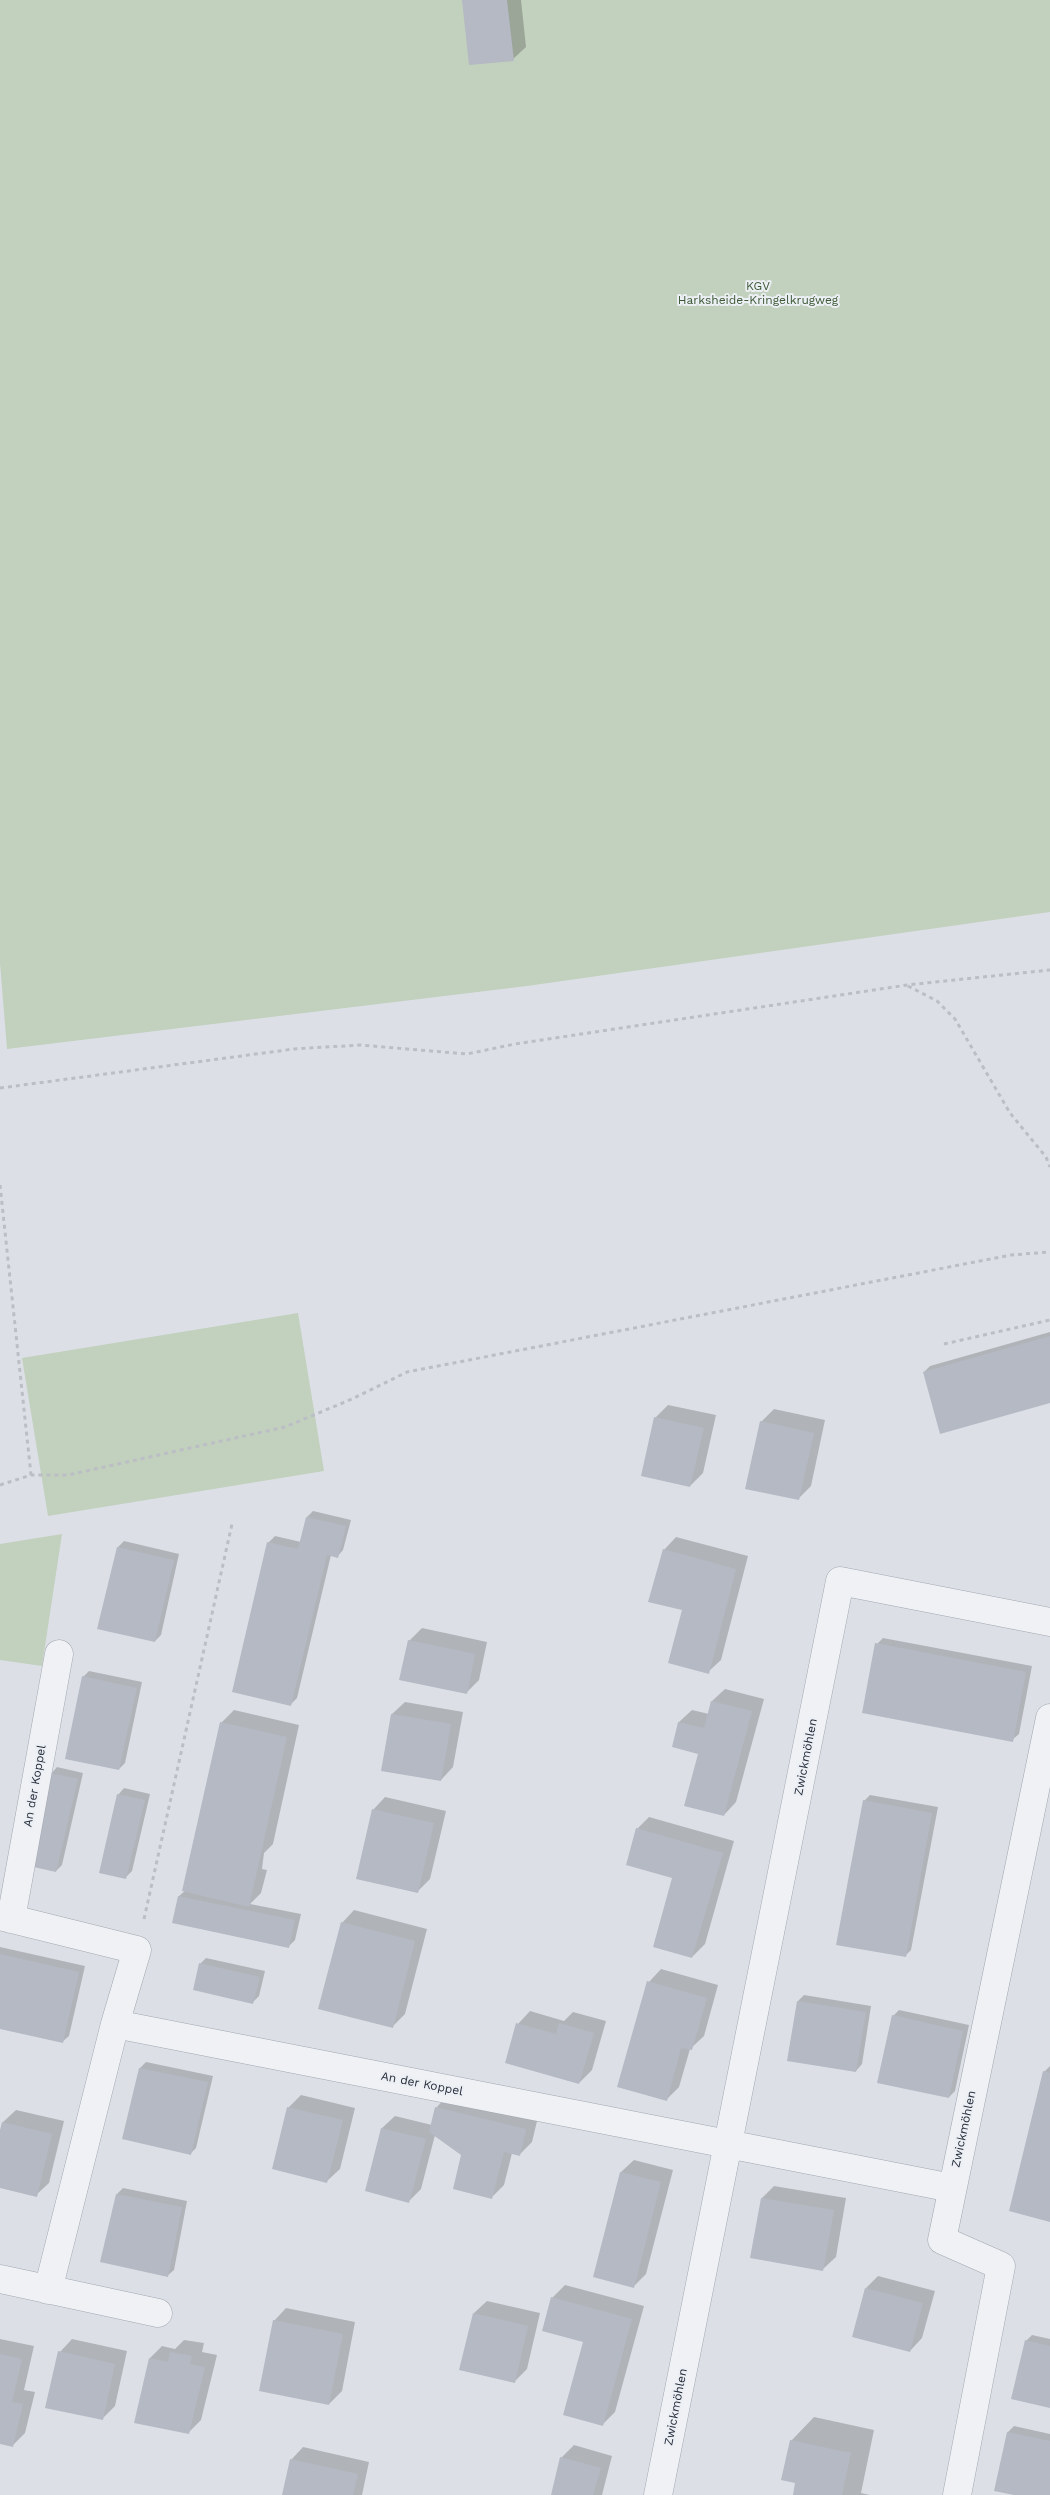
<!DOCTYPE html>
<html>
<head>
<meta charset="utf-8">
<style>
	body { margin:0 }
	canvas { display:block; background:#dce0e6 }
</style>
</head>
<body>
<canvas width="1050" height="2495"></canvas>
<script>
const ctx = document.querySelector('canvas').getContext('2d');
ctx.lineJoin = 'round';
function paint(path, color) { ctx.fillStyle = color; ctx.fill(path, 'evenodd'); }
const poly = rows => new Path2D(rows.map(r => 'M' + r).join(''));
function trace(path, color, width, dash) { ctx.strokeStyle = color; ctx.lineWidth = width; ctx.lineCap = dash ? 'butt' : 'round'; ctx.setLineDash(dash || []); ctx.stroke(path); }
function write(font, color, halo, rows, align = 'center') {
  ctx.font = font + ' "Work Sans",sans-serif'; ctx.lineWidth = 4; ctx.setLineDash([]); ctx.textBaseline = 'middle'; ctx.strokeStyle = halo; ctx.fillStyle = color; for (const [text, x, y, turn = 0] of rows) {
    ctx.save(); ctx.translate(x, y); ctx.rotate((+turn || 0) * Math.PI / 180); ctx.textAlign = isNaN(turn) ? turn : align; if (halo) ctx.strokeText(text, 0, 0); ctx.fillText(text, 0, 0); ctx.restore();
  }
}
paint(poly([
	[0,0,1050,0,1050,912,527,986,7,1049,0,963],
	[298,1313,324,1471,48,1516,22,1358],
	[62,1534,42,1666,0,1660,0,1544]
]), '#c2d0be');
paint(poly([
	[463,0,521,0,526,47,513,59],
	[1050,1332,1050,1402,924,1372,930,1366],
	[668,1405,716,1415,703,1473,690,1486,656,1417],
	[774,1409,825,1420,811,1486,798,1499,761,1422],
	[313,1511,351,1520,343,1550,337,1557,331,1555,297,1698,291,1704,234,1691,269,1542,275,1536,301,1542,307,1517],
	[676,1537,748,1556,721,1660,708,1672,684,1610,664,1550],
	[124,1541,179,1554,161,1635,155,1641,118,1547],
	[422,1628,487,1642,479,1680,466,1693,409,1641],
	[883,1638,1032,1666,1019,1734,1012,1740,877,1644],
	[89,1671,142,1682,125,1763,119,1769,83,1677],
	[725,1689,764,1699,736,1802,724,1815,699,1753,673,1746,679,1722,692,1710,709,1714,712,1701],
	[405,1702,463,1712,453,1767,441,1780,382,1770,392,1714],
	[234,1710,299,1725,273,1844,264,1853,262,1869,267,1870,261,1893,250,1904,301,1914,295,1940,289,1946,174,1922,179,1896,185,1891,221,1723],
	[57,1767,83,1773,62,1865,56,1871,51,1774],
	[124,1788,150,1794,132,1871,126,1877,118,1795],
	[870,1795,938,1807,911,1950,905,1956,864,1801],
	[385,1797,446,1811,430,1879,418,1891,373,1810],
	[649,1817,734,1841,705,1944,692,1957,674,1878,637,1829],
	[354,1910,427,1929,405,2014,392,2027,342,1923],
	[0,1947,85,1966,69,2036,62,2042,0,2028],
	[206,1958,265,1971,259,1996,253,2002,200,1964],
	[661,1969,718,1985,704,2036,690,2049,679,2087,667,2099,649,1982],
	[804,1995,871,2006,862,2064,856,2071,798,2001],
	[899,2010,969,2025,955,2091,949,2097,893,2016],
	[530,2011,564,2021,573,2012,606,2021,592,2070,579,2083,518,2024],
	[146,2062,213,2076,196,2148,190,2154,123,2138,140,2068],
	[1050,2066,1050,2221,1044,2072],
	[301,2095,355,2108,340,2169,327,2181,288,2108],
	[448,2095,538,2117,532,2142,519,2155,512,2153,504,2185,492,2197,463,2154,435,2135,421,2189,409,2201,382,2128,395,2116,432,2125,436,2108],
	[16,2110,64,2121,49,2183,36,2195,0,2187,0,2135,3,2122],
	[634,2160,673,2170,646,2274,633,2287,621,2172],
	[774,2186,846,2198,836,2257,823,2269,762,2198],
	[123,2188,187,2201,174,2270,167,2276,117,2194],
	[878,2276,935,2291,922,2338,910,2351,866,2288],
	[565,2285,644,2306,615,2412,603,2424,584,2341,552,2298],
	[487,2301,540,2313,527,2369,514,2382,474,2313],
	[286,2308,355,2322,342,2391,329,2404,274,2321],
	[1032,2335,1050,2339,1050,2407,1026,2341],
	[0,2339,34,2346,24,2390,35,2392,25,2433,13,2445,0,2443],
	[72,2339,127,2351,115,2406,103,2418,60,2352],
	[184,2340,204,2343,202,2352,217,2355,201,2420,188,2433,150,2358,162,2346,175,2349],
	[814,2417,874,2430,861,2493,870,2495,794,2495,797,2482,791,2441],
	[1014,2426,1050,2434,1050,2495,1019,2495,1008,2432],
	[574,2445,612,2456,602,2495,552,2495,561,2458],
	[303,2447,369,2462,362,2495,283,2495,291,2460]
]), '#0003');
paint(poly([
	[462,0,507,0,514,61,469,65],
	[1050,1336,1050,1403,940,1434,923,1372],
	[654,1417,704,1428,690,1487,641,1476],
	[760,1421,814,1433,799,1500,745,1489],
	[306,1517,346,1526,338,1558,327,1555,291,1706,232,1692,267,1542,298,1549],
	[117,1547,174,1560,155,1642,97,1629],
	[663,1549,736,1569,709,1674,668,1663,682,1610,648,1602],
	[408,1640,475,1654,467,1694,399,1680],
	[875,1643,1026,1672,1013,1742,862,1713],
	[82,1676,137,1688,119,1770,65,1759],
	[711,1701,752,1711,724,1816,684,1806,698,1754,672,1747,678,1722,704,1728],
	[391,1714,451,1724,441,1781,381,1771],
	[220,1722,287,1737,249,1907,182,1891],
	[50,1773,78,1779,56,1872,29,1866],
	[117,1794,145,1800,126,1879,99,1873],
	[863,1800,932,1813,906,1957,836,1945],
	[372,1809,434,1823,418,1893,356,1879],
	[636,1828,723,1853,692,1958,653,1947,672,1878,626,1865],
	[178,1896,295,1920,289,1948,172,1923],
	[341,1922,415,1941,393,2028,318,2009],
	[0,1954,79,1972,63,2043,0,2029],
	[199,1963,260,1977,253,2004,193,1990],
	[647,1981,707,1998,692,2050,681,2048,667,2101,617,2087],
	[797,2001,866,2012,856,2072,787,2061],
	[892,2015,963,2031,949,2098,877,2083],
	[516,2023,556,2034,559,2023,594,2033,579,2084,505,2063],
	[139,2068,208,2082,191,2155,122,2139],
	[1043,2071,1050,2073,1050,2222,1009,2211],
	[287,2107,343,2120,327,2183,272,2169],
	[435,2107,526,2129,520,2156,504,2152,492,2199,453,2189,461,2155,429,2132],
	[2,2122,52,2134,37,2197,0,2188,0,2130],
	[381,2128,426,2139,409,2203,365,2191],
	[620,2172,661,2182,634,2288,593,2277],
	[116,2194,182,2207,168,2277,100,2262],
	[761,2198,834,2210,823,2271,750,2258],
	[865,2288,923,2303,910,2352,852,2337],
	[551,2297,632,2319,603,2426,563,2415,583,2342,542,2331],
	[473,2313,528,2326,515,2383,459,2370],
	[273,2320,343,2334,329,2405,259,2391],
	[1025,2340,1050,2346,1050,2408,1011,2399],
	[58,2351,115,2364,103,2420,45,2408],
	[170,2352,192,2356,190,2364,205,2367,189,2434,134,2423,149,2358,168,2362],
	[0,2354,22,2359,12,2402,23,2404,13,2447,0,2444],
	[1007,2432,1050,2441,1050,2495,1014,2495,994,2491],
	[790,2440,851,2453,842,2495,793,2495,795,2483,781,2480],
	[560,2457,601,2468,593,2495,551,2495],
	[290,2459,358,2474,353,2495,282,2495]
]), '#b4b9c3');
const minor = poly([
	[0,1916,137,1950,115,2024,48,2290],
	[11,1919,59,1654],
	[115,2024,952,2188],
	[0,2279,158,2313],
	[658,2495,840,1581,1050,1622],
	[957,2495,1001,2266,942,2240,1050,1718]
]);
trace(minor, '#a2a7b0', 29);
trace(poly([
	[908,986,937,1001,955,1019,1010,1113,1046,1157,1050,1167],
	[0,1088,294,1049,360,1045,467,1054,515,1044,907,985,1050,970],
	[0,1185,31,1475],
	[944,1344,1050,1320],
	[0,1485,31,1475,68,1475,285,1427,352,1399,407,1372,1011,1255,1050,1252],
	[144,1919,232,1524]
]), '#bbbec5', 3, [4, 4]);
trace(minor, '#eff1f5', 28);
write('12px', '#3b5834', '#eceff4', [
	["KGV",758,286],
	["Harksheide-Kringelkrugweg",758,300]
]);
write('12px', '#262e3c', '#eceff4', [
	["Zwickmöhlen",806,1757,-79],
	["An der Koppel",35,1786,-80],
	["An der Koppel",422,2084,11],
	["Zwickmöhlen",964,2129,-78],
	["Zwickmöhlen",676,2407,-79]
]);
</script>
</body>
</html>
